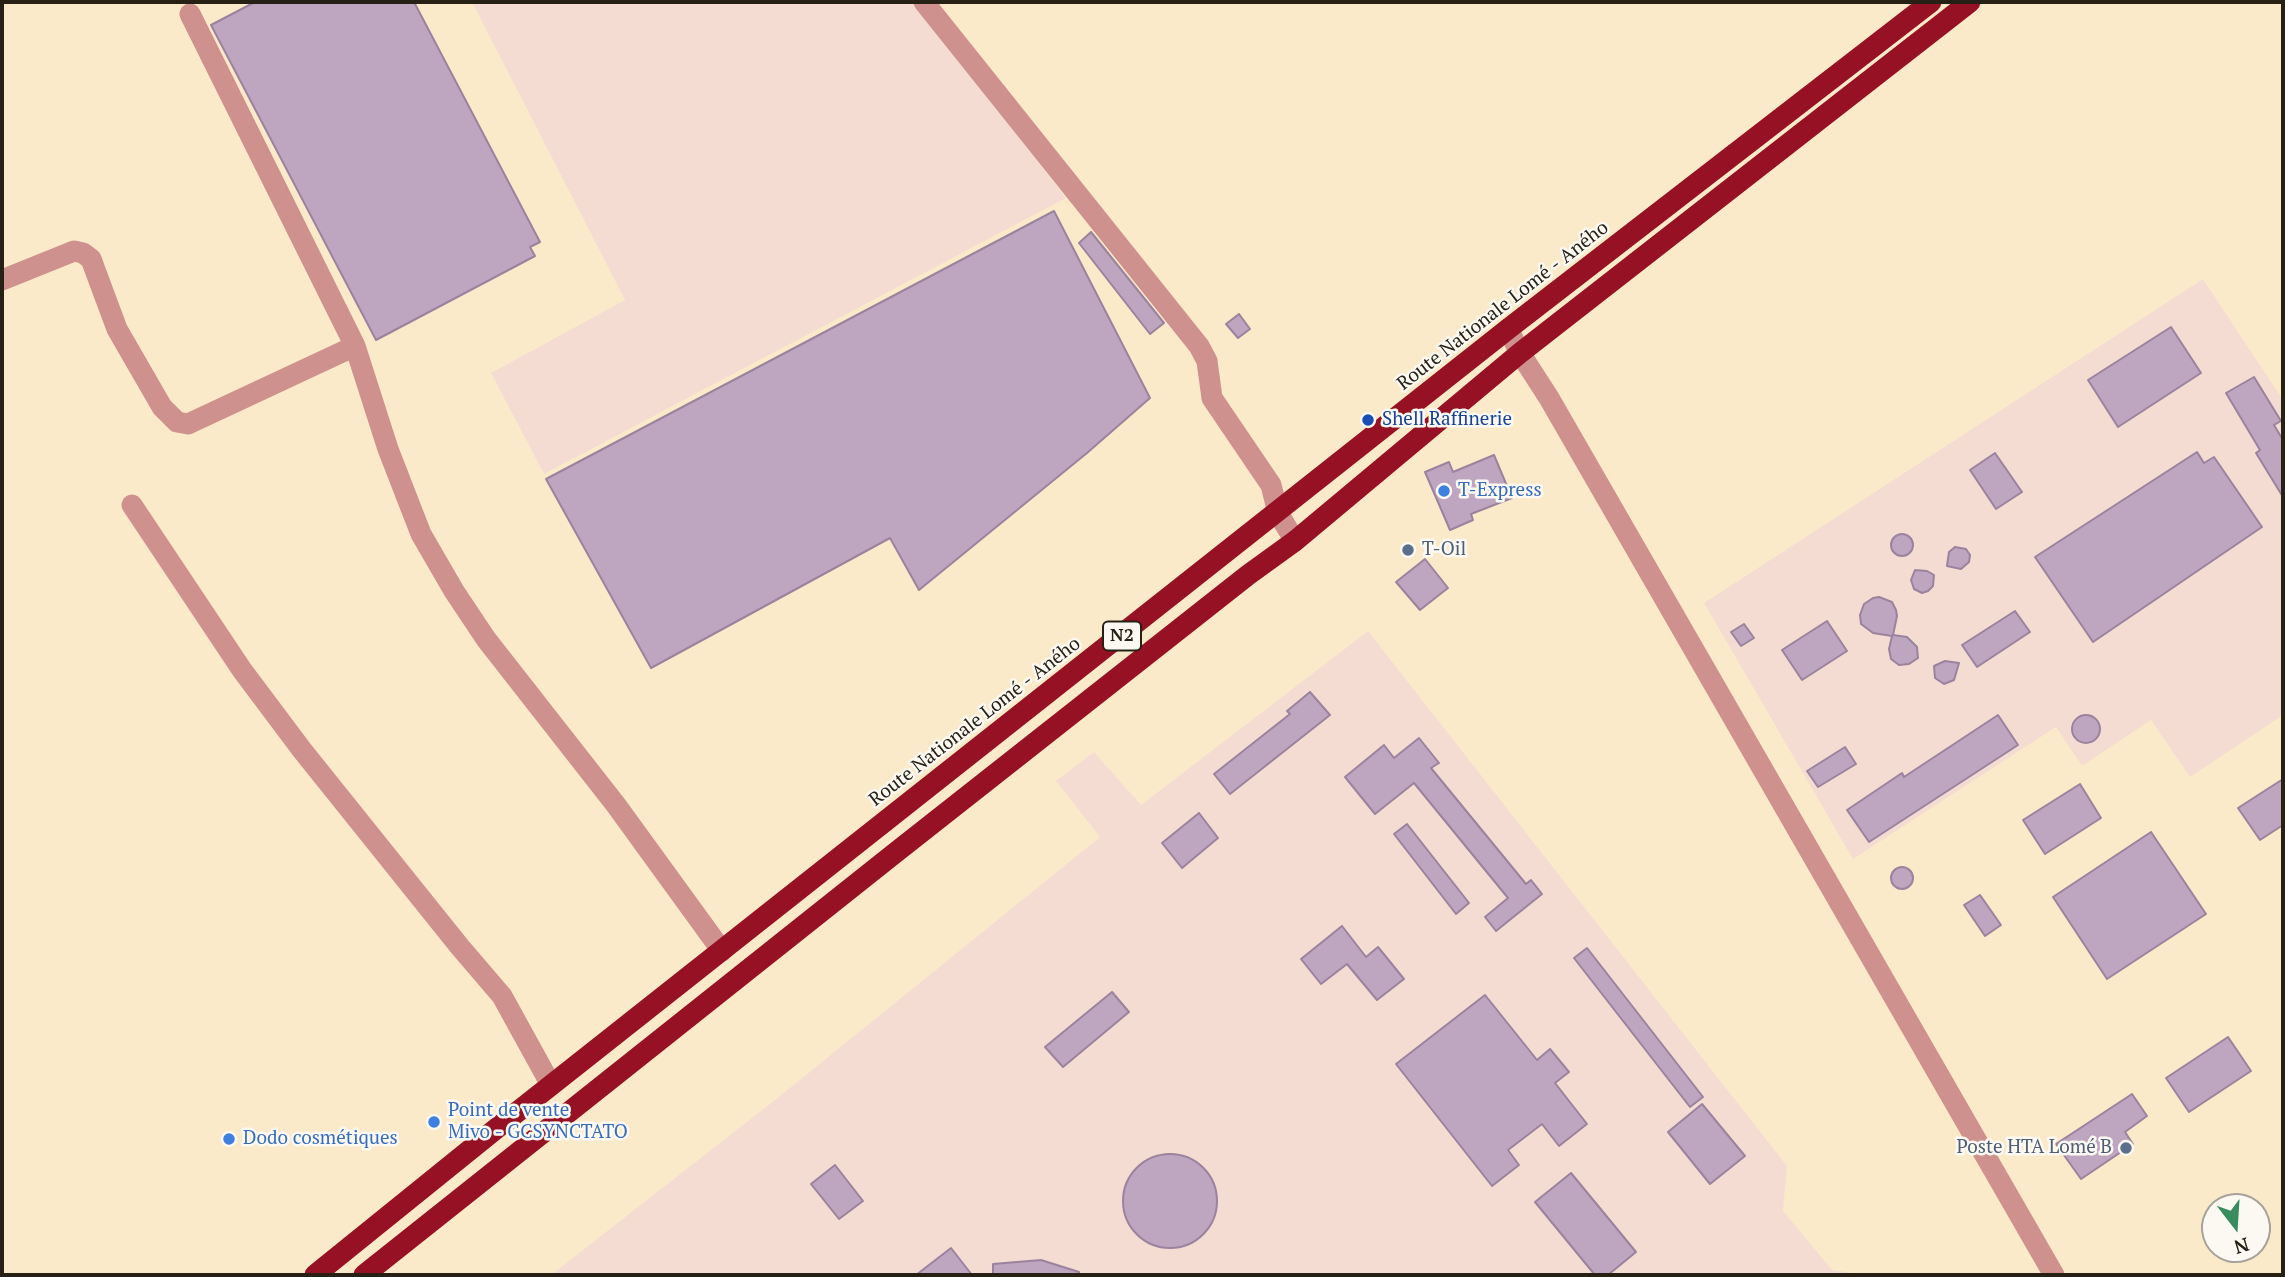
<!DOCTYPE html>
<html>
<head>
<meta charset="utf-8">
<style>
	body { margin:0 }
	#map { position:relative; width:2285px; height:1277px; overflow:hidden; background:#fbeac9; font-family:"PT Serif",serif }
	canvas { display:block }
	.frame { position:absolute; inset:0; border:4px solid #272115; pointer-events:none }
	.north { position:absolute; left:2201px; top:1193px; width:70px; height:70px; box-sizing:border-box; background:#fcf9f3; border:2px solid #a7a39a; border-radius:50%; rotate:163deg; font-size:19px; font-weight:700; line-height:28px; text-align:center; color:#272115 }
	.north::after { content:''; display:block; margin:auto; width:24px; height:32px; background:#388c5e; clip-path:polygon(50% 0,100% 100%,50% 72%,0 100%) }
</style>
</head>
<body>
<div id="map">
<canvas width="2285" height="1277"></canvas>
<div class="frame"></div>
<div class="north">N</div>
</div>
<script>
const ctx = document.querySelector('canvas').getContext('2d');
ctx.lineJoin = 'round';
function paint(path, color) { ctx.fillStyle = color; ctx.fill(path, 'evenodd'); }
const poly = rows => new Path2D(rows.map(r => 'M' + r).join(''));
function trace(path, color, width, dash) { ctx.strokeStyle = color; ctx.lineWidth = width; ctx.lineCap = dash ? 'butt' : 'round'; ctx.setLineDash(dash || []); ctx.stroke(path); }
function write(font, color, halo, rows, align = 'center') {
  ctx.font = font + ' "PT Serif",serif'; ctx.lineWidth = 5; ctx.setLineDash([]); ctx.textBaseline = 'middle'; ctx.strokeStyle = halo; ctx.fillStyle = color; for (const [text, x, y, turn = 0] of rows) {
    ctx.save(); ctx.translate(x, y); ctx.rotate((+turn || 0) * Math.PI / 180); ctx.textAlign = isNaN(turn) ? turn : align; if (halo) ctx.strokeText(text, 0, 0); ctx.fillText(text, 0, 0); ctx.restore();
  }
}
paint(poly([
	[472,2,915,2,1066,198,544,474,491,373,625,300],
	[2203,279,2283,400,2283,715,2190,777,2151,720,2082,766,2056,727,1853,859,1704,603],
	[1368,631,1787,1166,1783,1211,1832,1270,1866,1275,551,1275,780,1096,1100,837,1056,781,1094,752,1141,805]
]), '#f5dcd3');
const building = poly([
	[255,2,414,2,540,242,530,247,535,256,376,340,211,25,255,2],
	[1054,211,1150,398,1087,453,919,590,890,538,651,668,546,479,1054,211],
	[1091,232,1164,323,1150,334,1079,243,1091,232],
	[1239,314,1250,329,1238,338,1226,324,1239,314],
	[2171,327,2201,373,2118,427,2088,380,2171,327],
	[2254,377,2281,421,2274,425,2283,440,2283,497,2256,453,2260,450,2226,393,2254,377],
	[2197,452,2204,463,2214,457,2262,527,2093,642,2035,557,2197,452],
	[1995,453,2022,492,1996,509,1970,470,1995,453],
	[1494,455,1512,498,1471,514,1473,520,1450,530,1425,472,1449,462,1453,472,1494,455],
	'1891 545a11 11 0 1 1 22 0a11 11 0 1 1-22 0Z',
	[1955,547,1966,549,1970,555,1969,562,1961,569,1947,566,1949,552,1955,547],
	[1425,559,1448,588,1420,610,1396,582,1425,559],
	[1915,570,1927,571,1934,575,1933,586,1928,591,1922,593,1914,589,1911,580,1915,570],
	[1879,597,1892,602,1896,610,1897,616,1893,635,1907,637,1917,647,1918,658,1909,664,1899,665,1891,659,1889,649,1892,636,1873,633,1861,624,1860,615,1864,604,1873,598,1879,597],
	[2015,611,2030,632,1977,667,1962,645,2015,611],
	[1827,621,1847,651,1802,680,1782,650,1827,621],
	[1744,624,1754,638,1741,646,1731,632,1744,624],
	[1945,661,1959,663,1954,680,1944,684,1935,678,1934,666,1945,661],
	[1310,692,1330,715,1230,794,1214,774,1290,714,1287,711,1310,692],
	'2072 729a14 14 0 1 1 28 0a14 14 0 1 1-28 0Z',
	[1998,715,2018,745,1869,842,1847,810,1902,773,1904,777,1998,715],
	[1419,738,1439,763,1431,768,1526,884,1531,880,1542,894,1496,931,1485,917,1508,898,1414,783,1375,814,1345,777,1384,745,1394,758,1419,738],
	[1845,747,1856,764,1818,787,1807,771,1845,747],
	[2283,779,2283,825,2260,840,2238,808,2283,779],
	[2080,784,2101,818,2045,854,2023,820,2080,784],
	[1199,813,1218,838,1182,868,1162,843,1199,813],
	[1407,824,1469,903,1456,914,1394,834,1407,824],
	[2151,832,2206,914,2107,979,2053,897,2151,832],
	'1891 878a11 11 0 1 1 22 0a11 11 0 1 1-22 0Z',
	[1980,895,2001,925,1985,936,1964,905,1980,895],
	[1342,926,1366,957,1378,947,1404,979,1377,1000,1347,964,1321,984,1301,959,1342,926],
	[1587,948,1703,1097,1690,1107,1574,958,1587,948],
	[1112,992,1129,1012,1063,1067,1045,1047,1112,992],
	[1485,995,1537,1060,1550,1049,1569,1072,1555,1083,1587,1124,1559,1146,1542,1124,1508,1150,1519,1165,1492,1186,1396,1064,1485,995],
	[2228,1037,2251,1071,2189,1112,2166,1078,2228,1037],
	[2132,1094,2147,1116,2125,1132,2133,1144,2081,1179,2056,1144,2132,1094],
	[1702,1104,1745,1156,1710,1184,1668,1132,1702,1104],
	'1123 1201a47 47 0 1 1 94 0a47 47 0 1 1-94 0Z',
	[835,1165,863,1201,839,1219,811,1184,835,1165],
	[1571,1173,1636,1252,1608,1275,1595,1275,1535,1202,1571,1173],
	[951,1248,972,1275,916,1275,951,1248],
	[1041,1260,1079,1272,1079,1275,993,1275,993,1264,1041,1260]
]);
paint(building, '#bea6c1');
trace(building, '#9b839e', 2);
trace(poly([
	[924,2,1199,346,1207,361,1212,398,1271,485,1278,513,1295,541],
	[190,14,355,346,388,449,421,534,454,591,486,639,616,805,722,951],
	[2,280,74,251,83,253,91,259,117,329,162,407,177,422,188,424,355,346],
	[1508,329,1520,353,1549,398,2054,1275],
	[132,505,242,670,302,750,460,947,502,996,551,1085]
]), '#ce918e', 21);
trace(poly([
	[315,1275,497,1128,1508,329,1931,2],
	[364,1275,895,853,1248,575,1295,541,1520,353,1970,2]
]), '#971124', 21);
for (const [x, y, r, color] of [
	[1368,420,7,"#1a4fb4"],
	[1444,491,7,"#3f7fe0"],
	[1408,550,7,"#5c6f8a"],
	[434,1122,7,"#3f7fe0"],
	[229,1139,7,"#3f7fe0"],
	[2126,1148,7,"#5c6f8a"]
]) { const dot = new Path2D(); dot.arc(x, y, r, 0, 2 * Math.PI); ctx.fillStyle = color; ctx.fill(dot); trace(dot, '#fcf9f3', 2.5); }
for (const [x, y, w] of [
	[1122,636,38]
]) { const box = new Path2D(); box.roundRect(x - w / 2, y - 14.5, w, 29, 5); ctx.fillStyle = '#fcf9f3'; ctx.fill(box); trace(box, '#272115', 2); }
write('bold 18px', '#272115', null, [
	["N2",1122,636]
]);
write('19px', '#272115', '#fcf9f3', [
	["Route Nationale Lomé - Aného",1503,306,-38],
	["Route Nationale Lomé - Aného",975,722,-38]
]);
write('19px', '#164399', '#fcf9f3', [
	["Shell Raffinerie",1382,420]
], 'left');
write('19px', '#366cbe', '#fcf9f3', [
	["T-Express",1458,491],
	["Point de vente",448,1111],
	["Mivo - GCSYNCTATO",448,1133],
	["Dodo cosmétiques",243,1139]
], 'left');
write('19px', '#4e5e75', '#fcf9f3', [
	["T-Oil",1422,550],
	["Poste HTA Lomé B",2112,1148,"right"]
], 'left');
</script>
</body>
</html>
